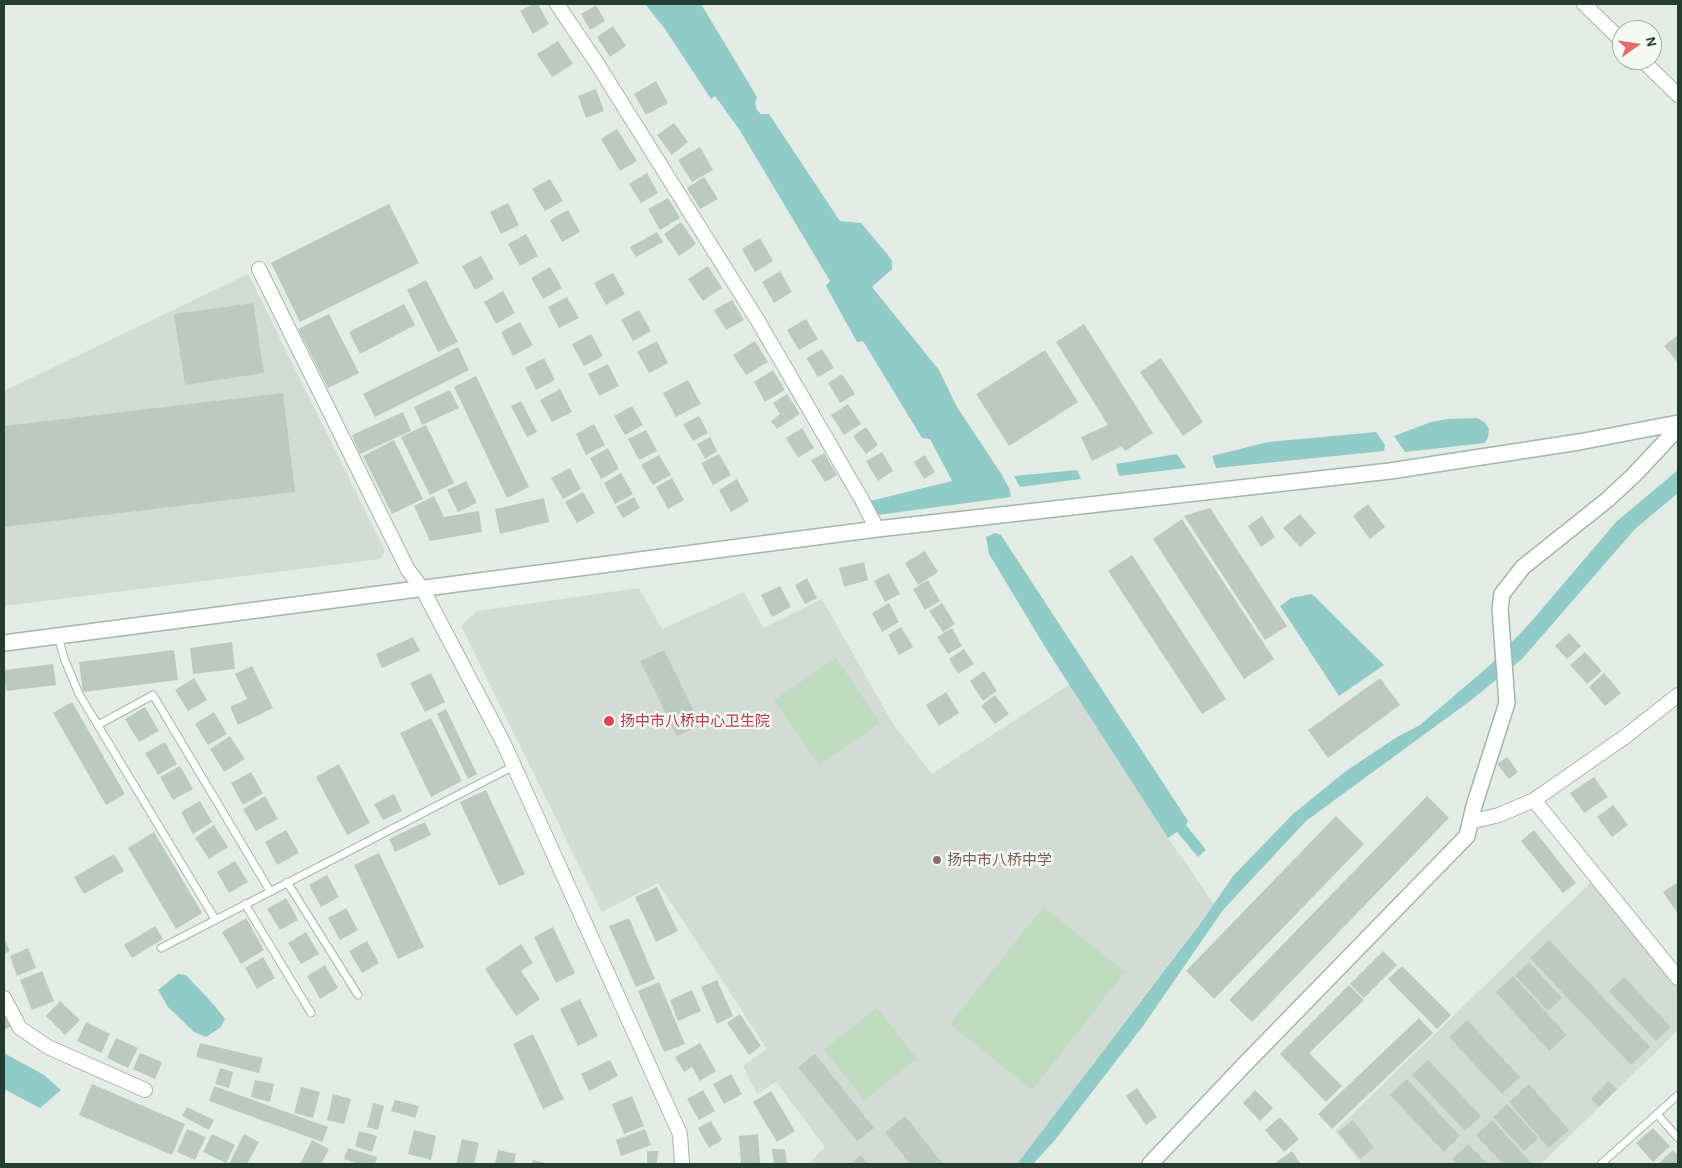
<!DOCTYPE html>
<html>
<head>
<meta charset="utf-8">
<style>
	body { margin:0 }
	#map { position:relative; width:1682px; height:1168px; overflow:hidden; background:#e4ece6; font-family:"Alegreya Sans",sans-serif }
	canvas { display:block }
	.frame { position:absolute; inset:0; border:5px solid #253c31; pointer-events:none }
	.north { position:absolute; left:1612px; top:20px; width:50px; height:50px; box-sizing:border-box; background:#f4f9f5; border:1px solid #a1ada7; border-radius:50%; rotate:77deg; font-size:14px; font-weight:700; line-height:20px; text-align:center; color:#253c31 }
	.north::after { content:''; display:block; margin:auto; width:18px; height:22px; background:#e46d69; clip-path:polygon(50% 0,100% 100%,50% 72%,0 100%) }
</style>
</head>
<body>
<div id="map">
<canvas width="1682" height="1168"></canvas>
<div class="frame"></div>
<div class="north">N</div>
</div>
<script>
const ctx = document.querySelector('canvas').getContext('2d');
ctx.lineJoin = 'round';
function paint(path, color) { ctx.fillStyle = color; ctx.fill(path, 'evenodd'); }
const poly = rows => new Path2D(rows.map(r => 'M' + r).join(''));
function trace(path, color, width, dash) { ctx.strokeStyle = color; ctx.lineWidth = width; ctx.lineCap = dash ? 'butt' : 'round'; ctx.setLineDash(dash || []); ctx.stroke(path); }
function write(font, color, halo, rows, align = 'center') {
  ctx.font = font + ' "Alegreya Sans","Noto Sans SC",sans-serif'; ctx.lineWidth = 5; ctx.setLineDash([]); ctx.textBaseline = 'middle'; ctx.strokeStyle = halo; ctx.fillStyle = color; for (const [text, x, y, turn = 0] of rows) {
    ctx.save(); ctx.translate(x, y); ctx.rotate((+turn || 0) * Math.PI / 180); ctx.textAlign = isNaN(turn) ? turn : align; if (halo) ctx.strokeText(text, 0, 0); ctx.fillText(text, 0, 0); ctx.restore();
  }
}
paint(poly([
	[248,274,385,551,380,559,4,606,4,391],
	[639,588,662,629,744,592,763,628,822,599,893,724,932,774,1070,684,1168,838,1214,904,1017,1164,809,1164,825,1147,776,1082,757,1094,743,1066,767,1049,658,883,602,912,461,626,477,611],
	[1590,883,1598,883,1678,984,1678,1030,1541,1164,1362,1164,1335,1131]
]), '#d2dcd5');
paint(poly([
	[836,658,880,723,819,765,774,700],
	[1043,907,1125,972,1032,1090,950,1024],
	[877,1008,917,1059,864,1100,824,1049]
]), '#bfdbc0');
paint(poly([
	[645,4,701,4,757,97,755,103,757,110,761,114,769,114,840,221,861,223,888,255,892,261,892,269,872,287,939,370,957,407,1002,475,1009,488,1011,497,878,515,870,501,952,481,930,439,922,438,863,341,857,342,826,286,830,281,739,129,715,96,711,99,665,29],
	[1478,418,1485,423,1489,429,1488,437,1485,443,1405,452,1394,436,1431,422,1447,419],
	[1376,432,1385,445,1384,451,1216,468,1212,456,1268,442],
	[1177,454,1186,468,1119,476,1116,464],
	[1077,470,1081,479,1020,487,1014,476],
	[1678,470,1678,493,1635,529,1522,659,1470,701,1306,821,1223,910,1143,1026,1055,1140,1033,1164,1017,1164,1202,921,1233,876,1293,814,1346,771,1397,737,1420,725,1489,666,1530,623,1616,522],
	[995,533,1001,535,1188,821,1186,825,1206,850,1198,857,1177,832,1168,838,1045,647,989,554,986,537],
	[1312,594,1384,665,1339,696,1280,606,1291,598],
	[178,974,186,975,214,1005,225,1019,221,1027,206,1037,194,1032,168,1007,158,990],
	[4,1053,44,1075,61,1090,40,1108,4,1089]
]), '#91cbc8');
paint(poly([
	[533,4,538,4,549,24,533,34,520,11],
	[596,5,605,21,590,30,581,14],
	[613,26,626,46,610,57,597,37],
	[558,41,573,64,552,77,537,54],
	[656,81,668,103,646,115,634,94],
	[596,89,604,111,586,118,578,96],
	[674,123,688,142,672,155,657,135],
	[617,129,637,161,620,171,601,139],
	[700,147,713,170,692,182,678,160],
	[647,173,658,193,641,203,629,184],
	[704,177,718,199,700,209,687,188],
	[550,179,563,201,545,211,532,189],
	[668,198,680,218,660,230,648,209],
	[508,203,519,225,501,234,490,212],
	[389,204,419,263,300,322,271,263],
	[568,210,580,232,562,242,550,220],
	[681,222,696,244,679,256,664,234],
	[657,232,663,242,636,257,630,247],
	[526,234,538,256,520,266,508,244],
	[760,238,773,261,755,272,742,249],
	[481,256,494,279,475,290,462,266],
	[708,266,722,288,703,301,688,279],
	[550,267,562,288,543,299,531,278],
	[780,271,792,292,774,303,762,282],
	[613,273,625,294,606,305,594,283],
	[426,280,458,342,438,352,407,290],
	[503,291,515,313,496,324,484,302],
	[567,297,579,318,559,328,548,307],
	[732,300,744,320,726,330,714,310],
	[253,303,264,373,185,385,174,314],
	[404,304,415,325,360,354,349,332],
	[639,310,651,331,633,341,621,320],
	[329,314,359,373,328,388,298,329],
	[806,319,818,339,799,350,787,330],
	[520,322,533,345,513,356,501,332],
	[1084,324,1153,433,1125,451,1122,446,1092,461,1081,437,1108,425,1056,342],
	[591,334,603,356,584,366,572,344],
	[1678,335,1678,363,1664,346],
	[657,341,668,363,649,373,637,352],
	[755,341,768,362,746,375,733,355],
	[458,347,469,370,375,417,363,394],
	[822,349,834,368,818,377,806,358],
	[1045,350,1078,402,1009,446,976,394],
	[544,358,555,380,536,390,525,368],
	[1161,358,1203,422,1183,436,1140,372],
	[608,364,619,386,599,396,588,374],
	[773,370,785,390,765,402,754,382],
	[842,374,855,394,840,403,828,383],
	[476,376,529,487,507,498,454,387],
	[688,380,701,404,676,417,663,393],
	[560,389,572,412,552,422,540,400],
	[450,390,459,408,422,425,414,407],
	[283,393,295,492,4,527,4,426],
	[787,394,800,414,777,429,771,421,780,414,773,403],
	[521,401,537,432,527,437,511,406],
	[848,404,861,424,844,435,831,415],
	[632,406,643,425,625,435,614,416],
	[403,412,411,431,360,454,352,435],
	[699,416,708,433,693,441,683,424],
	[594,424,605,445,586,455,576,434],
	[426,425,454,483,430,495,401,437],
	[866,427,878,445,866,454,853,436],
	[802,428,814,448,798,458,786,438],
	[646,430,657,451,639,460,628,439],
	[710,437,717,451,705,459,697,444],
	[394,440,423,499,392,514,363,456],
	[608,448,619,469,601,479,590,458],
	[882,452,893,471,878,481,866,461],
	[824,453,837,475,825,482,811,460],
	[719,454,731,475,713,485,701,463],
	[659,455,671,475,653,485,641,465],
	[925,455,935,472,924,479,914,462],
	[570,468,581,489,563,499,551,478],
	[621,473,633,494,615,504,604,483],
	[672,478,684,500,668,509,656,487],
	[737,479,749,501,731,512,719,490],
	[466,481,477,503,458,512,447,490],
	[583,492,595,513,577,523,565,502],
	[434,496,444,517,479,511,482,532,430,541,414,506],
	[634,497,640,508,623,518,616,507],
	[544,498,549,522,500,534,495,509],
	[1368,504,1385,527,1370,539,1353,516],
	[1210,508,1287,626,1265,640,1184,516],
	[1300,514,1316,533,1300,547,1283,528],
	[1262,516,1275,537,1261,547,1248,526],
	[1182,519,1274,659,1244,679,1153,539],
	[925,551,938,572,918,585,905,563],
	[1132,555,1226,699,1202,714,1108,571],
	[864,562,868,580,844,587,839,568],
	[889,573,900,594,885,602,874,581],
	[807,578,817,598,805,604,795,585],
	[928,580,940,601,925,610,913,589],
	[780,586,791,607,772,617,761,595],
	[889,603,899,622,882,632,872,613],
	[942,603,955,624,943,632,929,611],
	[901,627,913,647,899,655,888,635],
	[952,628,962,646,948,654,937,637],
	[1569,633,1581,646,1567,659,1555,646],
	[413,637,420,651,382,668,376,654],
	[232,642,235,669,193,674,190,648],
	[964,649,974,664,958,674,949,659],
	[174,650,178,680,83,692,79,662],
	[664,650,701,725,677,736,640,661],
	[1585,652,1602,671,1587,684,1570,665],
	[53,664,56,685,6,691,4,670],
	[252,666,273,708,238,725,230,707,247,699,235,674],
	[984,671,997,691,983,701,970,681],
	[431,673,445,702,425,712,410,683],
	[1604,673,1621,693,1605,706,1589,687],
	[194,678,207,700,188,711,175,690],
	[1380,678,1400,705,1328,758,1308,730],
	[946,692,959,713,939,726,926,705],
	[995,695,1009,714,995,724,981,706],
	[72,702,125,794,106,805,53,713],
	[145,707,159,731,139,742,125,719],
	[446,709,477,774,468,779,437,714],
	[214,712,227,734,208,745,195,724],
	[431,718,462,781,431,797,400,733],
	[230,736,245,759,224,772,210,749],
	[165,742,177,764,158,775,145,753],
	[1507,757,1518,772,1509,779,1497,764],
	[339,764,370,823,347,835,316,777],
	[180,766,193,789,173,800,160,777],
	[251,772,263,793,243,805,231,783],
	[1594,777,1608,797,1584,813,1570,793],
	[486,790,525,874,499,886,460,802],
	[394,794,402,811,383,820,374,804],
	[265,796,278,819,256,831,243,809],
	[1427,796,1449,818,1252,1022,1229,1000],
	[200,801,212,822,193,834,181,812],
	[1613,805,1628,825,1612,837,1597,817],
	[1336,816,1364,844,1214,999,1186,971],
	[425,822,431,835,395,852,389,839],
	[214,825,228,847,209,859,195,838],
	[286,830,299,853,277,865,265,842],
	[1534,830,1576,883,1563,893,1521,841],
	[154,832,202,913,176,929,128,848],
	[379,853,424,947,398,959,354,865],
	[114,854,124,871,84,894,74,877],
	[235,861,248,882,229,893,217,872],
	[327,875,339,897,321,907,309,885],
	[1678,882,1678,914,1663,892],
	[657,887,678,931,656,942,635,897],
	[286,898,298,920,280,930,267,909],
	[346,908,358,930,340,940,328,918],
	[246,918,264,950,241,964,222,932],
	[629,918,655,979,636,987,609,926],
	[155,926,163,939,132,958,124,945],
	[553,927,575,973,556,983,534,937],
	[306,932,319,954,301,964,288,943],
	[4,938,10,951,4,954],
	[1549,940,1650,1047,1631,1065,1530,958],
	[367,941,379,963,362,973,349,951],
	[521,944,533,963,521,971,540,999,516,1016,485,969],
	[28,948,36,968,17,976,10,956],
	[1383,951,1397,965,1364,998,1350,984],
	[263,957,275,978,257,989,245,968],
	[1529,962,1562,998,1548,1011,1515,975],
	[325,965,338,988,320,999,307,976],
	[1402,966,1451,1015,1437,1029,1388,979],
	[42,971,54,1001,32,1010,20,980],
	[1513,976,1567,1035,1549,1051,1496,992],
	[1624,977,1671,1027,1656,1041,1609,991],
	[717,980,733,1016,717,1024,701,987],
	[659,982,685,1044,664,1052,638,991],
	[1349,985,1364,1000,1309,1053,1342,1086,1326,1102,1280,1054],
	[692,990,701,1011,678,1021,670,1000],
	[580,999,598,1036,578,1046,560,1009],
	[60,1001,80,1020,65,1035,46,1016],
	[4,1012,11,1026,4,1030],
	[740,1014,761,1046,749,1055,727,1023],
	[1419,1018,1433,1033,1332,1129,1318,1114],
	[1467,1020,1520,1077,1502,1094,1449,1037],
	[86,1022,110,1034,101,1053,77,1041],
	[533,1034,564,1099,543,1109,513,1044],
	[116,1038,138,1048,128,1068,107,1058],
	[200,1043,263,1058,259,1073,196,1057],
	[700,1043,716,1071,700,1081,692,1067,684,1072,675,1057],
	[140,1053,162,1062,155,1079,133,1069],
	[815,1054,874,1128,857,1141,798,1067],
	[610,1060,618,1076,589,1091,581,1074],
	[1428,1060,1481,1116,1465,1131,1412,1075],
	[220,1068,233,1072,229,1088,215,1084],
	[731,1074,742,1094,724,1104,713,1084],
	[1407,1079,1460,1136,1444,1152,1390,1095],
	[255,1080,274,1084,270,1102,251,1097],
	[1609,1081,1617,1089,1599,1107,1591,1099],
	[92,1084,185,1124,172,1155,79,1115],
	[1529,1084,1569,1130,1549,1148,1509,1102],
	[214,1086,328,1127,322,1142,209,1101],
	[301,1087,320,1092,313,1118,294,1113],
	[1137,1088,1157,1117,1146,1125,1126,1096],
	[703,1090,715,1111,699,1120,687,1099],
	[1255,1090,1273,1108,1260,1121,1243,1103],
	[771,1091,795,1131,777,1142,753,1102],
	[333,1094,351,1099,344,1124,327,1120],
	[632,1096,644,1126,624,1134,612,1104],
	[395,1100,419,1106,415,1118,391,1111],
	[373,1103,384,1106,378,1130,367,1127],
	[1507,1104,1538,1138,1524,1151,1493,1117],
	[187,1107,214,1120,209,1130,182,1116],
	[905,1116,943,1164,910,1164,885,1132],
	[1280,1117,1299,1139,1284,1152,1265,1130],
	[1353,1120,1374,1148,1360,1159,1338,1132],
	[1492,1120,1532,1164,1503,1164,1476,1135],
	[711,1121,722,1140,709,1148,698,1128],
	[1653,1128,1670,1146,1653,1162,1636,1143],
	[187,1129,206,1137,195,1160,177,1152],
	[645,1129,651,1145,621,1156,616,1140],
	[414,1130,436,1136,431,1160,408,1154],
	[359,1131,377,1136,372,1152,355,1146],
	[212,1134,235,1145,226,1163,203,1152],
	[244,1134,259,1142,247,1164,229,1164],
	[758,1134,760,1163,741,1164,739,1136],
	[462,1139,479,1143,474,1164,456,1164],
	[312,1140,329,1149,321,1164,300,1164],
	[1468,1144,1488,1164,1457,1164,1452,1159],
	[348,1148,377,1157,375,1164,358,1164,344,1159],
	[772,1149,785,1149,787,1164,774,1164],
	[498,1150,516,1154,514,1164,495,1164],
	[1673,1150,1678,1155,1678,1164,1658,1164],
	[647,1151,658,1151,657,1164,647,1164],
	[1292,1151,1301,1164,1276,1164,1275,1163],
	[861,1155,868,1164,850,1164],
	[533,1160,550,1164,532,1164]
]), '#bcc9c2');
const lane = poly([
	[58,636,64,658,79,694,215,919],
	[98,725,153,695,270,891],
	[287,882,358,995],
	[245,904,311,1013],
	[161,948,514,766],
	[1657,1114,1678,1138],
	[1601,1164,1678,1095]
]);
const street = poly([
	[557,4,596,62,758,321,862,500,877,529],
	[1584,4,1622,41],
	[1642,60,1678,95],
	[259,269,408,570,422,588,504,744,680,1134,682,1164],
	[1534,800,1678,978],
	[1470,822,1499,815,1534,800,1626,736,1678,695],
	[4,998,20,1028,48,1047,145,1090]
]);
const secondary = poly([
	[4,643,877,529,1390,471,1579,442,1678,423],
	[1150,1164,1246,1063,1467,836,1474,806,1507,703,1500,609,1502,594,1523,567,1607,500,1634,475,1678,428]
]);
trace(lane, '#a7b4ac', 9);
trace(street, '#a7b4ac', 16);
trace(secondary, '#a3b6ac', 18);
trace(lane, '#fff', 7);
trace(street, '#fff', 14);
trace(secondary, '#fff', 15);
for (const [x, y, r, color] of [
	[609,721,6,"#e0444e"],
	[937,860,5,"#8d6e63"]
]) { const dot = new Path2D(); dot.arc(x, y, r, 0, 2 * Math.PI); ctx.fillStyle = color; ctx.fill(dot); trace(dot, '#f4f9f5', 2); }
write('15px', '#be3a42', '#f4f9f5', [
	["扬中市八桥中心卫生院",620,721]
], 'left');
write('15px', '#785e54', '#f4f9f5', [
	["扬中市八桥中学",947,860]
], 'left');
</script>
</body>
</html>
